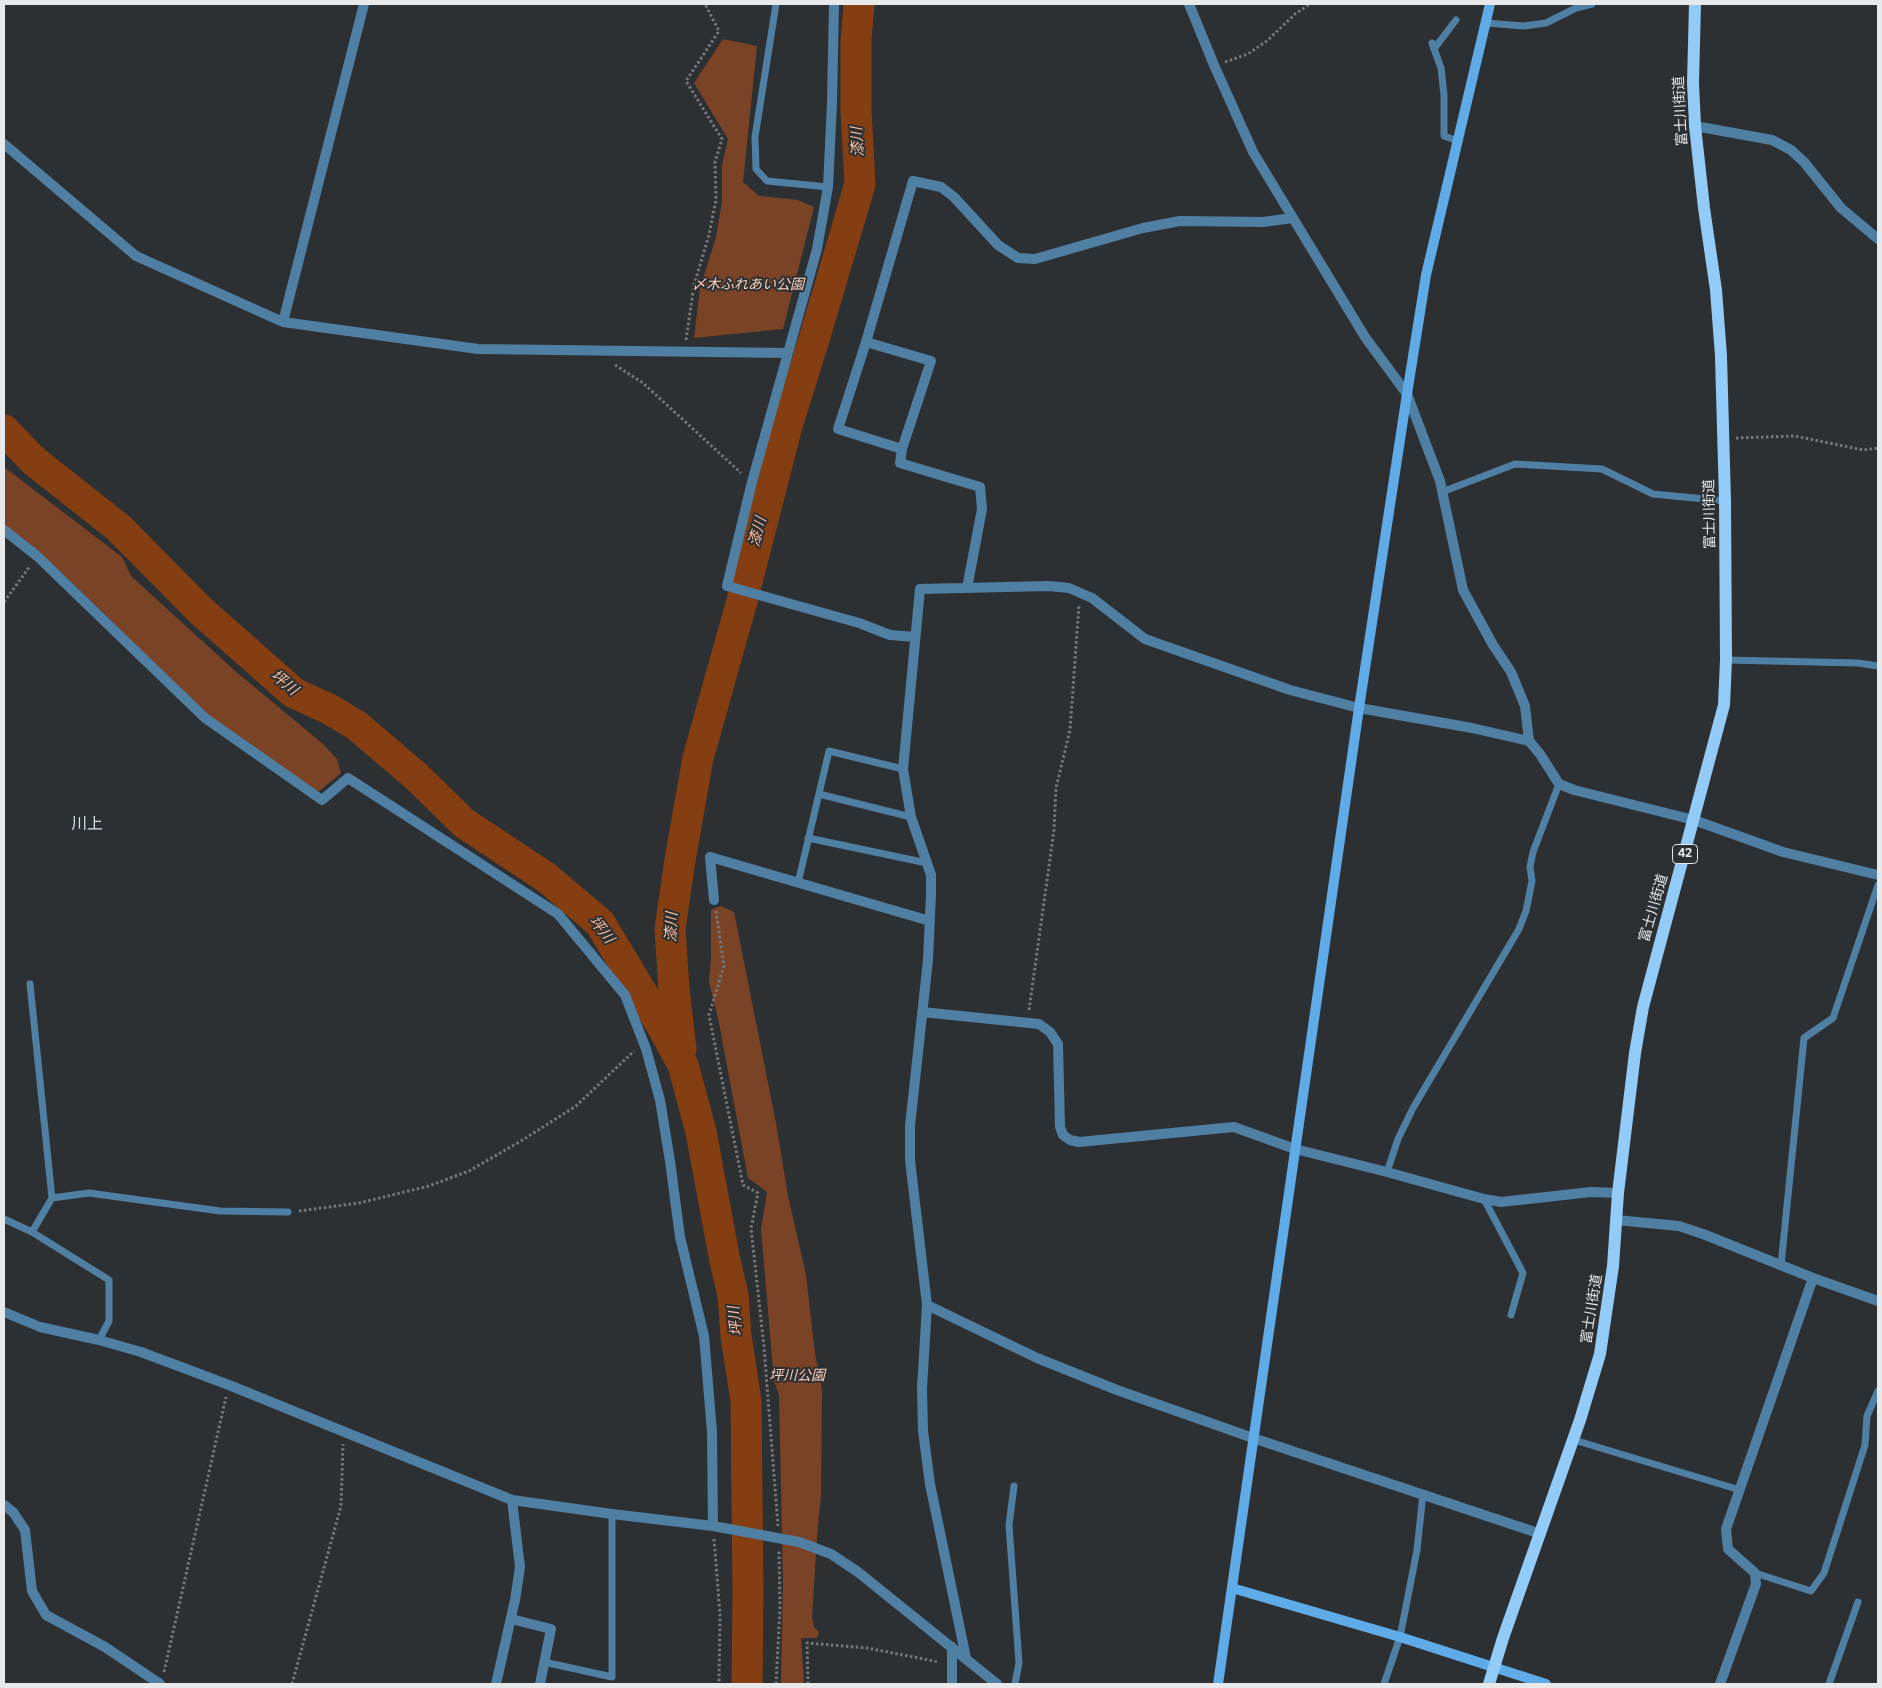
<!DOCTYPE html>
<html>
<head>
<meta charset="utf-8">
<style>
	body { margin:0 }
	#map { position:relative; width:1882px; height:1688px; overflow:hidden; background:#2d3033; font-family:Bitter,serif }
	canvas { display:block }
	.frame { position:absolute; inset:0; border:5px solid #e7e9eb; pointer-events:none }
</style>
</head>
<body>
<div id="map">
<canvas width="1882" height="1688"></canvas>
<div class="frame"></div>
</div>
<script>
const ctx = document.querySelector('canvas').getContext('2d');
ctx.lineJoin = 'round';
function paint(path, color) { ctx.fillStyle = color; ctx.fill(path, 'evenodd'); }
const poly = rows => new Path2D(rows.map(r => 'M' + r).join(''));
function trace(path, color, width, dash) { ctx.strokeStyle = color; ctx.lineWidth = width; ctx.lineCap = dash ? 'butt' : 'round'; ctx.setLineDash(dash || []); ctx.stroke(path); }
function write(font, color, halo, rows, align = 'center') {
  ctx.font = font + ' Bitter,"Noto Sans JP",serif'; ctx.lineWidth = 4; ctx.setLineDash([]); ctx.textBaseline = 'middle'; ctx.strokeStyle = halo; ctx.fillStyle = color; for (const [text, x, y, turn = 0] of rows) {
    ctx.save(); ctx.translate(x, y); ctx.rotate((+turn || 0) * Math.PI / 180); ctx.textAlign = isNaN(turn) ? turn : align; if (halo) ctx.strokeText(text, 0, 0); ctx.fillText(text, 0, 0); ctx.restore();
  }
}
paint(poly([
	[723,39,757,46,743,182,759,196,798,200,814,207,783,329,694,338,700,288,716,237,722,202,722,165,728,139,694,83],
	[4,467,122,557,131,576,234,670,323,744,337,759,341,773,317,793,206,714,89,599,39,552,4,524],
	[721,906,734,912,776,1123,788,1196,806,1275,815,1354,822,1389,821,1495,817,1536,812,1618,814,1627,819,1632,817,1638,801,1638,804,1684,781,1684,783,1582,779,1395,774,1381,761,1229,767,1192,748,1178,718,1018,709,982,711,957,711,910]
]), '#7b4325');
trace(poly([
	[4,430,34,461,119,528,201,611,294,693,329,709,356,725,417,777,464,823,547,878,600,923,663,1028,683,1065,701,1132,725,1261,733,1295,736,1336,746,1401,748,1592,747,1684],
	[681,1049,674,989,670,929,680,860,698,758,742,601,787,426,815,336,860,184,856,109,856,40,859,4]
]), '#853e12', 31);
trace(poly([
	[1225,62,1248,54,1268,40,1295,14,1310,4],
	[686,340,694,285,709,235,716,200,715,162,722,139,686,81,719,31,705,4],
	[615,365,643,383,741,473],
	[1736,438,1795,436,1863,450,1878,448],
	[4,602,30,566],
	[716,911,724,966,709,1015,743,1185,758,1193,751,1228,764,1347,778,1526],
	[1029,1010,1054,830,1056,788,1070,730,1079,605],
	[299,1211,359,1203,429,1186,469,1171,521,1141,576,1106,634,1051],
	[714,1539,720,1614,719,1684],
	[164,1672,226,1397],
	[292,1684,341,1506,343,1444],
	[776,1684,780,1608,779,1550],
	[808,1684,807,1643,867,1648,939,1662]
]), '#75777a', 3, [2.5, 2.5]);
trace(poly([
	[776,4,755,137,756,169,767,181,828,187],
	[1486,23,1524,26,1546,23,1576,8,1592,4],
	[1432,43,1441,68,1444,95,1444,136,1458,141],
	[1434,49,1456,20],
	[1442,492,1515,464,1602,469,1653,494,1725,501],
	[1726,660,1858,663,1878,666],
	[819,794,911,817],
	[808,838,927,863],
	[798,883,829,751,903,769],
	[30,984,52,1198],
	[1387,1172,1398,1139,1413,1108,1519,929,1526,911,1532,881,1530,867,1533,852,1559,784],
	[1484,1199,1523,1273,1511,1315],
	[4,1219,32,1232,109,1280,109,1321,99,1340],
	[32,1232,52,1198,89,1193,220,1211,288,1212],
	[1781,1265,1804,1038,1833,1018,1878,885],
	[1574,1440,1740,1490],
	[1014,1486,1009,1525,1019,1663,1015,1684],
	[1755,1573,1811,1591,1824,1573,1865,1445,1867,1416,1878,1391],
	[544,1662,612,1677,612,1514],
	[1384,1684,1400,1637,1417,1550,1423,1494],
	[1829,1684,1858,1602]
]), '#507fa4', 7);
trace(poly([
	[834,4,832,102,828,187,817,249,752,482,727,586,859,623,890,635,915,637],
	[1189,4,1214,65,1253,152,1365,337,1407,394,1440,481,1463,590,1493,645,1511,672,1525,706,1529,741],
	[1695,126,1772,140,1791,150,1804,162,1841,208,1878,239],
	[4,144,136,256,283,322,478,349,788,353],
	[283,322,364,4],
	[866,342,838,429,902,449,900,463,980,487,982,509,967,588],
	[902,449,931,361,866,342,913,181,941,187,954,197,998,245,1018,258,1035,259,1143,228,1180,221,1263,222,1293,218],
	[4,530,37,556,205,718,322,800,348,778,558,914,625,995,646,1049,660,1100,670,1161,680,1237,704,1336,712,1432,713,1526],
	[714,900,710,857,930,921],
	[922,1012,1039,1024,1050,1032,1058,1044,1060,1127,1063,1135,1070,1140,1079,1142,1234,1127,1295,1149,1387,1172,1484,1199,1501,1202,1591,1192,1618,1193],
	[1616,1220,1679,1226,1703,1234,1813,1278,1878,1301],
	[927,1305,1037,1358,1117,1390,1253,1438,1541,1534],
	[4,1312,40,1327,99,1340,141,1352,229,1385,512,1500,612,1514,713,1526,799,1542,831,1554,858,1572,997,1684],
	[4,1505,13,1512,25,1530,32,1591,46,1615,105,1647,160,1684],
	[511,1619,551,1629,540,1684],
	[966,1658,930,1484,923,1431,922,1388,927,1305,910,1160,910,1126,928,960,931,894,931,875,911,817,903,769,920,589,1049,586,1069,588,1092,598,1145,639,1290,690,1359,708,1472,728,1529,741,1540,754,1559,784,1574,790,1694,820,1783,852,1878,875],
	[496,1684,515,1600,520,1567,512,1500],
	[952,1684,952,1647],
	[1720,1684,1756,1584,1755,1573,1728,1549,1726,1529,1813,1278]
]), '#507fa4', 10);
trace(poly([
	[1232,1588,1400,1637,1546,1684],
	[1218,1684,1359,708,1407,394,1426,275,1490,4]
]), '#5eabe7', 10);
trace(poly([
	[1489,1684,1503,1638,1580,1420,1600,1354,1613,1266,1618,1193,1635,1053,1643,1007,1724,705,1726,660,1725,501,1721,356,1716,290,1704,208,1695,126,1693,83,1695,4]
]), '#92cbf8', 12);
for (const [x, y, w] of [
	[1685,854,25]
]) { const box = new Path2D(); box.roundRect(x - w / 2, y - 9.5, w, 19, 4); ctx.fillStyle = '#2d3033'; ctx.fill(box); trace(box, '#e7e9eb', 1); }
write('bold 12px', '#e7e9eb', null, [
	["42",1685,854]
]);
write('14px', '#e7e9eb', '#2d3033', [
	["富士川街道",1681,111,-93],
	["富士川街道",1710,514,-91],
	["富士川街道",1654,908,-74],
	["富士川街道",1592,1309,-81]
]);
write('italic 14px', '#fdd2bd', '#2d3033', [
	["〆木ふれあい公園",748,285],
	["坪川公園",797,1376]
]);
write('italic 15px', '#ffc0a0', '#2d3033', [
	["漆川",858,142,-93],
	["漆川",758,532,-75],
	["坪川",284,683,39],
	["漆川",672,927,-88],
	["坪川",601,930,52],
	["坪川",736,1321,-97]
]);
write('16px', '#d8dde0', '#2d3033', [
	["川上",87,825]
]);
</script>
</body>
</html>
